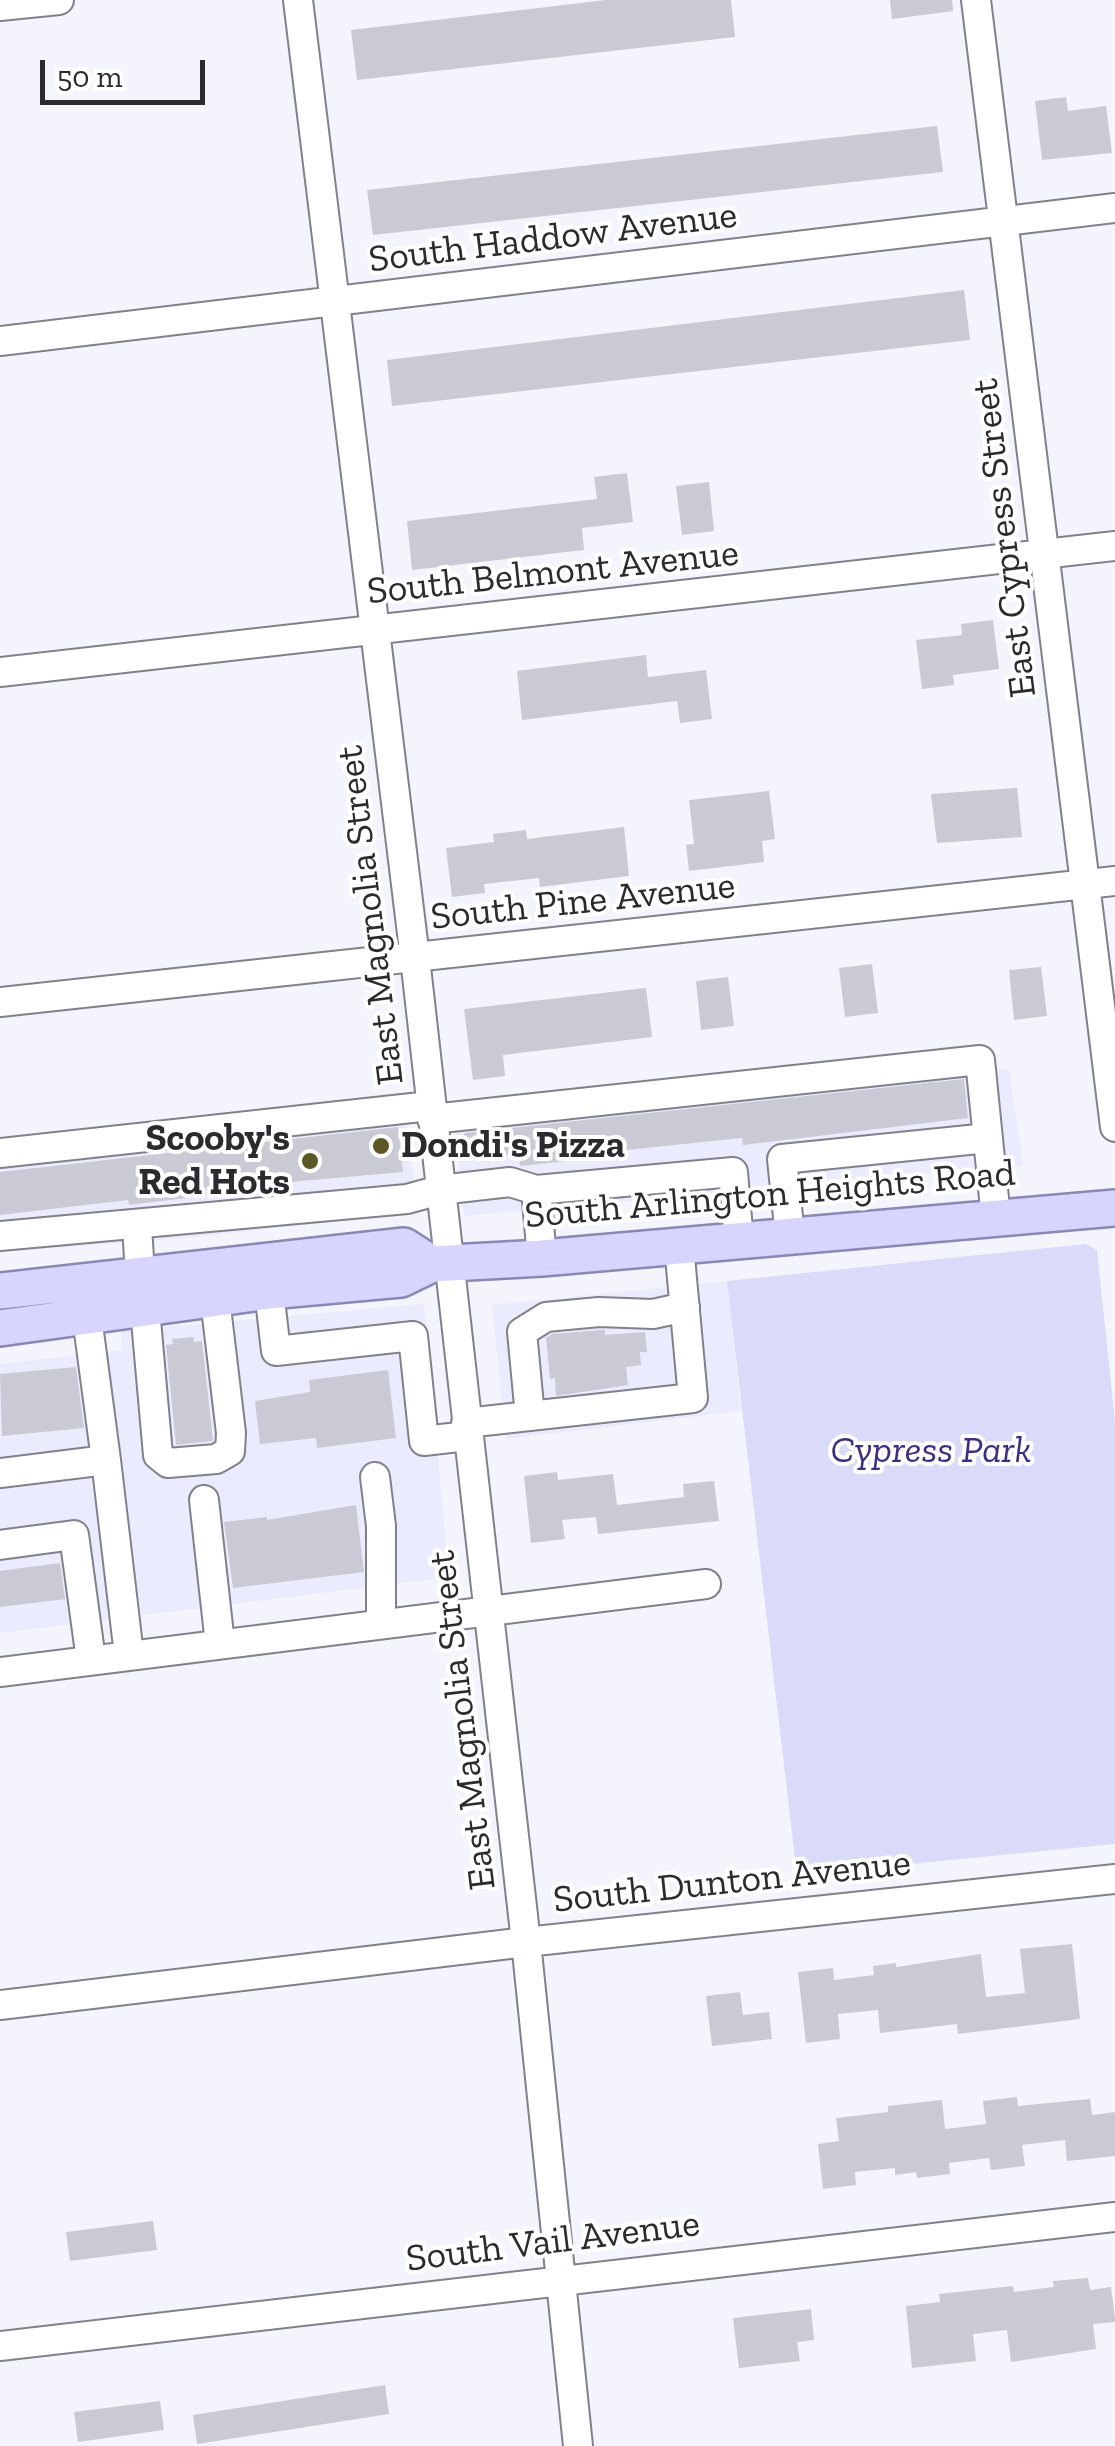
<!DOCTYPE html>
<html>
<head>
<meta charset="utf-8">
<style>
	body { margin:0 }
	#map { position:relative; width:1115px; height:2446px; overflow:hidden; background:#f4f4fd; font-family:"Zilla Slab",serif }
	canvas { display:block }
	.scale { position:absolute; left:40px; top:60px; width:165px; height:45px; box-sizing:border-box; border:5px solid #2b2b2f; border-top:0; padding-left:12px; font-size:30px; line-height:35px; white-space:nowrap; color:#2b2b2f; -webkit-text-stroke:8px #fff; paint-order:stroke }
</style>
</head>
<body>
<div id="map">
<canvas width="1115" height="2446"></canvas>
<div class="scale">50 m</div>
</div>
<script>
const ctx = document.querySelector('canvas').getContext('2d');
ctx.lineJoin = 'round';
function paint(path, color) { ctx.fillStyle = color; ctx.fill(path, 'evenodd'); }
const poly = rows => new Path2D(rows.map(r => 'M' + r).join(''));
function trace(path, color, width, dash) { ctx.strokeStyle = color; ctx.lineWidth = width; ctx.lineCap = dash ? 'butt' : 'round'; ctx.setLineDash(dash || []); ctx.stroke(path); }
function write(font, color, halo, rows, align = 'center') {
  ctx.font = font + ' "Zilla Slab",serif'; ctx.lineWidth = 8; ctx.setLineDash([]); ctx.textBaseline = 'middle'; ctx.strokeStyle = halo; ctx.fillStyle = color; for (const [text, x, y, turn = 0] of rows) {
    ctx.save(); ctx.translate(x, y); ctx.rotate((+turn || 0) * Math.PI / 180); ctx.textAlign = isNaN(turn) ? turn : align; if (halo) ctx.strokeText(text, 0, 0); ctx.fillText(text, 0, 0); ctx.restore();
  }
}
paint(poly([
	[1009,1069,1023,1165,464,1216,454,1127],
	[407,1125,417,1211,198,1237,0,1252,0,1167],
	[727,1281,741,1411,506,1439,492,1305],
	[424,1304,449,1577,0,1633,0,1364,122,1350,121,1331]
]), '#ebebfe');
paint(poly([
	[1086,1244,1097,1250,1115,1422,1115,1844,797,1875,727,1281]
]), '#dadaf9');
paint(poly([
	[606,0,731,0,735,37,357,80,351,30],
	[890,0,952,0,953,11,892,19],
	[1066,97,1068,111,1106,106,1112,153,1042,160,1035,101],
	[937,126,943,172,373,235,367,190],
	[964,290,970,340,392,406,387,360],
	[627,473,633,522,582,528,584,550,412,570,407,521,597,499,594,477],
	[709,482,714,531,682,535,676,486],
	[993,620,999,669,953,675,954,685,922,689,916,640,962,635,961,624],
	[646,655,648,677,706,670,712,719,680,723,677,701,522,720,517,671],
	[1017,788,1022,837,937,843,931,794],
	[769,791,775,839,762,841,764,862,689,871,686,845,694,844,689,800],
	[624,827,629,876,540,887,539,878,484,884,485,893,452,897,446,848,494,842,493,834,526,830,527,839],
	[872,964,878,1013,845,1017,839,968],
	[1041,967,1047,1016,1014,1020,1009,970],
	[728,977,734,1026,701,1030,696,981],
	[646,988,652,1037,503,1055,505,1076,473,1080,464,1009],
	[964,1079,968,1118,743,1145,742,1138,568,1156,568,1161,520,1166,519,1155,516,1154,467,1159,464,1133],
	[398,1127,403,1172,278,1183,278,1187,129,1205,128,1200,0,1215,0,1172],
	[600,1330,605,1330,605,1335,645,1332,647,1352,640,1352,641,1365,626,1367,628,1385,556,1396,555,1378,550,1379,546,1338,552,1334],
	[194,1337,194,1342,202,1341,213,1441,176,1445,166,1345,173,1344,172,1339],
	[76,1367,84,1428,2,1436,0,1374],
	[388,1370,396,1438,317,1448,316,1438,260,1444,255,1401,310,1392,309,1380],
	[557,1472,558,1480,613,1474,617,1505,684,1497,683,1484,714,1481,719,1521,598,1534,596,1517,562,1520,565,1539,531,1543,524,1476],
	[356,1505,364,1572,233,1588,224,1522,267,1517,267,1520],
	[60,1563,65,1599,0,1607,0,1571],
	[1072,1944,1080,2019,958,2034,957,2024,880,2033,878,2010,838,2014,840,2039,806,2043,798,1972,833,1968,834,1980,874,1975,873,1966,896,1963,896,1967,981,1954,986,1997,1025,1993,1020,1949],
	[740,1992,743,2015,769,2012,772,2039,712,2046,706,1996],
	[1017,2097,1018,2106,1090,2099,1092,2115,1115,2112,1115,2156,1067,2161,1065,2140,1022,2145,1025,2166,991,2170,989,2158,949,2163,950,2174,917,2178,916,2172,895,2175,895,2168,855,2172,856,2185,823,2189,818,2144,839,2141,836,2118,888,2112,888,2106,942,2100,945,2129,986,2124,983,2101],
	[153,2221,157,2250,70,2261,66,2232],
	[1088,2278,1090,2290,1111,2287,1115,2318,1115,2322,1093,2324,1096,2349,1011,2362,1007,2330,973,2334,976,2361,912,2368,906,2306,940,2302,939,2294,1013,2286,1014,2292,1054,2287,1053,2281],
	[811,2309,814,2340,797,2342,800,2361,739,2368,733,2318],
	[385,2385,389,2414,197,2444,193,2415],
	[160,2401,164,2430,78,2442,74,2412]
]), '#cacad5');
const minor = poly([
	[298,0,415,958,526,1942,578,2446],
	[976,0,1115,1127],
	[0,6,59,0],
	[0,341,1115,208],
	[0,672,1115,546],
	[0,1002,1115,881],
	[432,1119,980,1060,996,1218],
	[0,1153,430,1106],
	[137,1226,140,1275],
	[0,1236,407,1199,440,1190,510,1182,536,1190],
	[790,1236,782,1159,988,1138],
	[542,1258,536,1190,733,1172,739,1241],
	[269,1291,276,1351,413,1336,424,1441,467,1436],
	[145,1309,158,1455,168,1463,216,1459,230,1451,231,1433,215,1299],
	[530,1416,522,1332,546,1317,599,1312,653,1314,685,1307],
	[466,1423,693,1398,679,1246],
	[106,1460,129,1655],
	[0,1473,106,1460,87,1317],
	[375,1477,381,1526,381,1624],
	[204,1500,220,1644],
	[0,1545,74,1535,91,1660],
	[0,1672,706,1584],
	[0,2005,526,1942,1115,1879],
	[0,2346,1115,2217]
]);
const major = poly([
	[0,1291,404,1246,432,1264],
	[0,1328,269,1291,401,1279,432,1264,542,1258,1115,1208]
]);
trace(minor, '#80818b', 32);
trace(major, '#8987b6', 40);
trace(minor, '#fff', 28);
trace(major, '#d7d5ff', 35);
for (const [x, y, r, color] of [
	[381,1146,10,"#5b5824"],
	[310,1161,10,"#5b5824"]
]) { const dot = new Path2D(); dot.arc(x, y, r, 0, 2 * Math.PI); ctx.fillStyle = color; ctx.fill(dot); trace(dot, '#fff', 4); }
write('38px', '#2b2b2f', '#fff', [
	["South Haddow Avenue",553,238,-7],
	["East Cypress Street",1005,538,-97],
	["South Belmont Avenue",553,573,-6],
	["South Pine Avenue",583,902,-6],
	["East Magnolia Street",371,915,-97],
	["South Arlington Heights Road",770,1195,-5],
	["East Magnolia Street",463,1720,-97],
	["South Dunton Avenue",732,1882,-6],
	["South Vail Avenue",553,2242,-7]
]);
write('bold 38px', '#2b2b2f', '#fff', [
	["Scooby's",290,1139],
	["Red Hots",290,1183],
	["Dondi's Pizza",401,1146,"left"]
], 'right');
write('italic 38px', '#3e2c8a', '#fff', [
	["Cypress Park",931,1451]
]);
</script>
</body>
</html>
